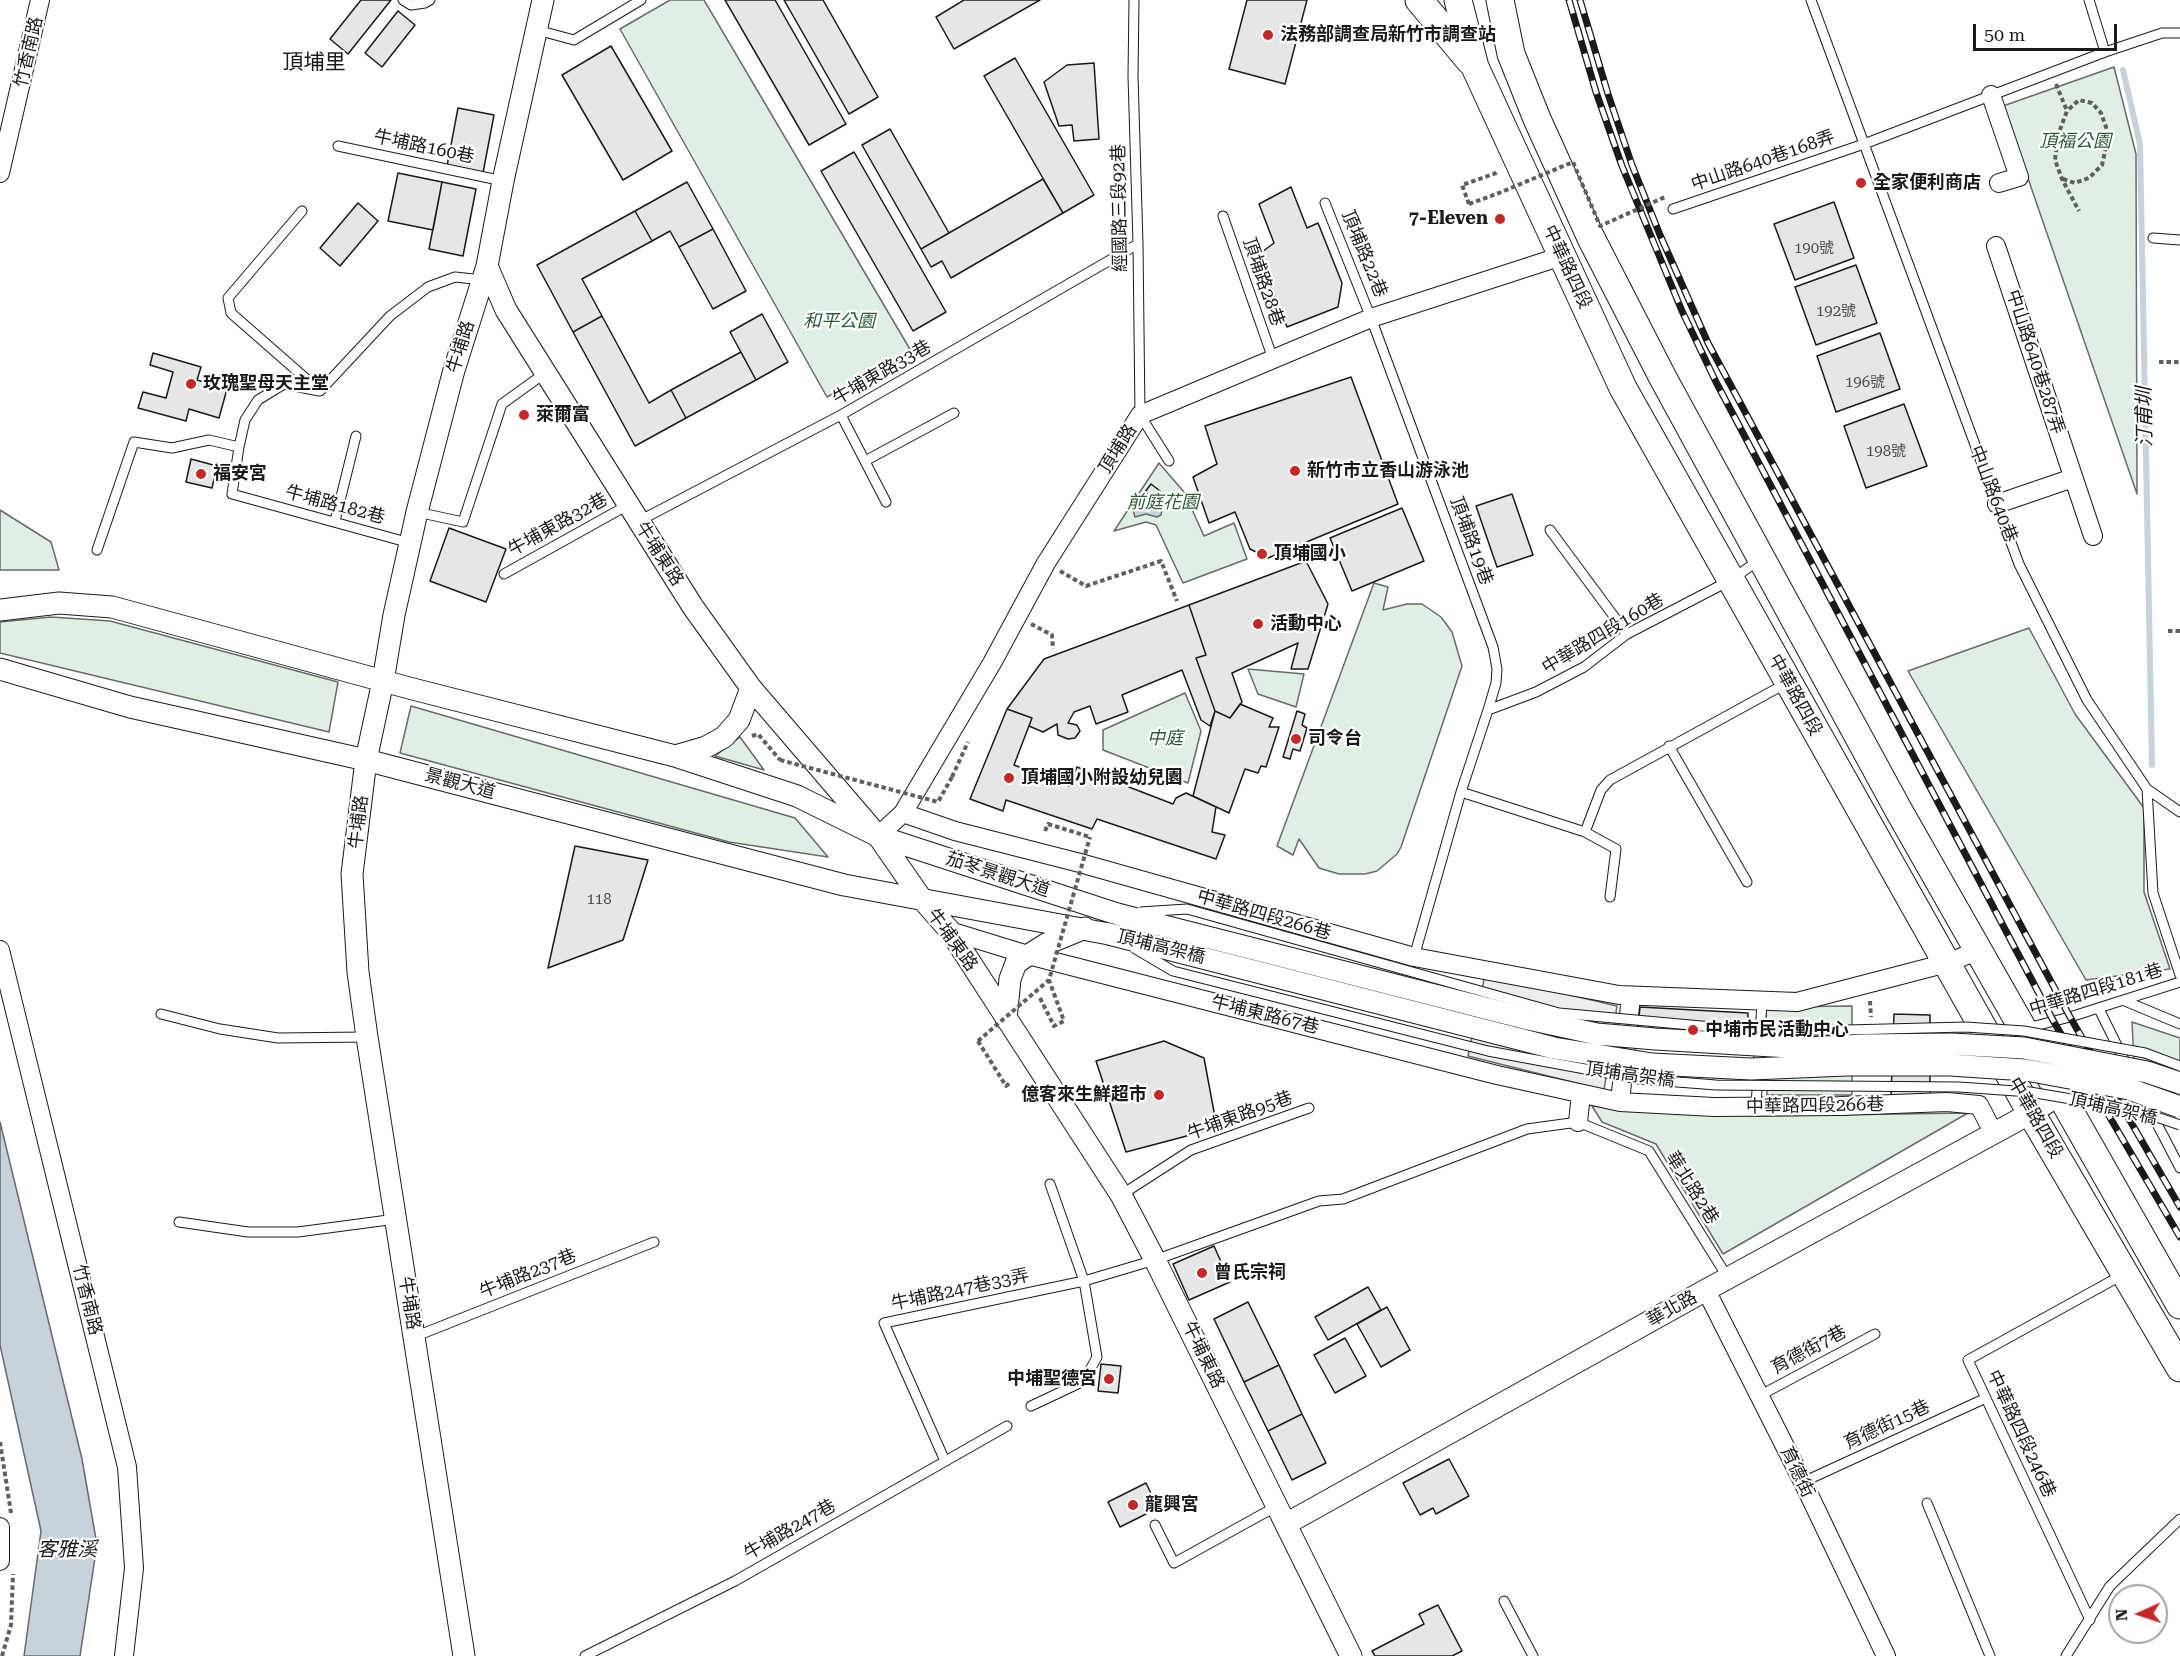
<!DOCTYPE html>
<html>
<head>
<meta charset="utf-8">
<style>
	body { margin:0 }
	#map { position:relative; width:2180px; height:1656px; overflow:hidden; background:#fff; font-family:"Roboto Serif",serif }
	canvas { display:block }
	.north { position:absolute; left:2108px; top:1584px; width:60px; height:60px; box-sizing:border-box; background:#fff; border:2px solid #a3a3a3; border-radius:50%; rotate:267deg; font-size:16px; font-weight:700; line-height:24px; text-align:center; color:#1a1a1a }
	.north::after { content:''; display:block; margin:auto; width:21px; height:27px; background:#c62828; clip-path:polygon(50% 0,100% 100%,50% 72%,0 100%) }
	.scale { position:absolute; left:1973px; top:24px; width:144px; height:27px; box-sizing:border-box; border:3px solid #1a1a1a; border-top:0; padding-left:8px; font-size:18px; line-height:21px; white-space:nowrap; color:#1a1a1a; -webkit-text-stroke:4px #fff; paint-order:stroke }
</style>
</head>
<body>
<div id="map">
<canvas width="2180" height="1656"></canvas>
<div class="north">N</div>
<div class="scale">50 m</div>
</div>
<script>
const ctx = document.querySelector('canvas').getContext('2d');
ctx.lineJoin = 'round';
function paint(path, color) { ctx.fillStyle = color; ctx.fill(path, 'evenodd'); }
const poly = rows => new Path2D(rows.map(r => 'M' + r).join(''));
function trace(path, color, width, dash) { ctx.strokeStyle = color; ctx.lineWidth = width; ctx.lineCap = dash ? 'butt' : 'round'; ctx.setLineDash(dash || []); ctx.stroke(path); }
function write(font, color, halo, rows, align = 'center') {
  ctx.font = font + ' "Roboto Serif","Noto Sans TC",serif'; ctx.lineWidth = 4.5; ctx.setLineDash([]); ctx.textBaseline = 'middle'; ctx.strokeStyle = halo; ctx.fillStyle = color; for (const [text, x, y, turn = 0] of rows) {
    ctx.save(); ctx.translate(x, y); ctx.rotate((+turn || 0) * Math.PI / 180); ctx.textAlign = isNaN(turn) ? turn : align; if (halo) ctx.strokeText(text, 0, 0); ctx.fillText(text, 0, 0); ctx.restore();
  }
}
const green = poly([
	[670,0,704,0,911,351,827,397,620,29,670,0],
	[2114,67,2136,154,2137,494,2003,106,2114,67],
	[1159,463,1184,492,1204,536,1234,523,1247,559,1183,583,1156,525,1146,522,1114,531,1159,463],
	[0,510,51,542,59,570,0,570,0,510],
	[1374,583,1388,587,1383,610,1407,604,1422,604,1441,617,1452,632,1462,666,1401,847,1397,854,1377,871,1365,874,1339,874,1319,868,1299,839,1293,855,1277,846,1374,583],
	[51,617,110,621,338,682,329,732,0,653,0,622,51,617],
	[2029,628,2075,714,2144,808,2144,892,2170,969,2086,980,1908,671,2029,628],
	[1248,669,1304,674,1296,707,1258,694,1248,669],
	[1185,693,1201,731,1188,783,1103,750,1103,730,1185,693],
	[411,706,795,818,828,857,729,842,400,753,411,706],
	[740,737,764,770,715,756,740,737],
	[1852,1006,1852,1095,1767,1095,1766,1007,1852,1006],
	[2132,1022,2180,1038,2180,1094,2135,1080,2132,1022],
	[1592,1106,1756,1116,1968,1113,1723,1254,1656,1144,1602,1122,1592,1106]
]);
paint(green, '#e0efe3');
trace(green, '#6a6a6a', 1.5);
const parking = poly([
	[1485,975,1617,1006,1604,1090,1468,1056,1485,975]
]);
paint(parking, '#ededed');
trace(parking, '#6a6a6a', 1.5);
const water = poly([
	[1147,498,1162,509,1161,515,1157,517,1146,514,1135,517,1133,510,1140,499,1147,498],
	[0,1122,82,1459,97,1545,80,1656,24,1656,41,1531,0,1345,0,1122]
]);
paint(water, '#c6d2dc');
trace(water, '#6a6a6a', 1.5);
trace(poly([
	[2123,70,2140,144,2152,765]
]), '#c6d2dc', 6);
const building = poly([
	[361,0,391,0,348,54,330,39,361,0],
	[725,0,775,0,846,124,809,145,725,0],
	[784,0,823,0,878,97,849,114,784,0],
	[964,0,1040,0,954,49,936,17,964,0],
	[1247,0,1307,0,1285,84,1229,69,1247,0],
	[398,11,415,25,382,67,365,53,398,11],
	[611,46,672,151,623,180,562,75,611,46],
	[1015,58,1094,195,1063,213,984,76,1015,58],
	[1094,63,1099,139,1074,141,1072,125,1059,126,1044,82,1067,65,1094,63],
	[458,108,494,115,483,173,447,166,458,108],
	[890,129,949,233,921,249,862,145,890,129],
	[854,152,946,312,913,331,821,171,854,152],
	[398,173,442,182,433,230,388,221,398,173],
	[1043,179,1063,213,951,278,942,261,931,267,921,249,1043,179],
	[442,182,476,189,463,256,429,249,442,182],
	[687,182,713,229,679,247,670,231,652,241,635,211,687,182],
	[1291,187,1307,228,1318,223,1342,283,1338,307,1287,327,1258,255,1274,243,1259,204,1291,187],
	[1834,202,1854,258,1795,280,1774,224,1834,202],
	[358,203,378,221,340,266,320,248,358,203],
	[635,211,652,241,582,279,602,316,573,332,537,265,635,211],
	[713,229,746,291,713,309,679,247,713,229],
	[1856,265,1877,323,1816,345,1795,287,1856,265],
	[762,314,788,362,756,380,730,332,762,314],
	[602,316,649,403,671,390,686,418,635,446,573,332,602,316],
	[1880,333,1900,389,1836,412,1817,356,1880,333],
	[741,352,756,380,686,418,671,390,741,352],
	[153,353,201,367,197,380,227,389,219,418,189,409,186,421,138,408,143,392,166,398,173,372,150,365,153,353],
	[1351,377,1398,504,1268,558,1250,549,1235,512,1209,523,1193,477,1217,464,1205,426,1351,377],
	[1904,404,1927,466,1866,488,1844,426,1904,404],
	[191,459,217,466,212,488,186,482,191,459],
	[1151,484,1160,491,1154,499,1145,492,1151,484],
	[1512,494,1533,555,1497,567,1476,506,1512,494],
	[1402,508,1424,561,1352,591,1330,538,1402,508],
	[449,528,506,549,486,602,430,581,449,528],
	[1306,561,1328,604,1308,669,1291,669,1298,643,1232,673,1242,702,1230,718,1215,711,1196,658,1206,655,1189,605,1306,561],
	[1189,605,1206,655,1196,658,1215,711,1210,726,1201,720,1182,670,1122,695,1128,712,1096,724,1090,706,1074,712,1068,723,1077,725,1080,731,1075,738,1068,739,1058,735,1057,724,1043,732,1029,726,1032,718,1007,709,1044,659,1189,605],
	[1240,704,1273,718,1269,727,1279,727,1266,767,1261,766,1258,773,1245,769,1229,813,1193,796,1215,711,1230,718,1240,704],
	[1007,709,1032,718,1014,765,1069,786,1077,767,1173,804,1176,798,1186,793,1216,807,1212,832,1225,835,1216,859,1097,819,1092,829,1006,800,1003,811,970,799,1007,709],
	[1297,711,1305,714,1302,725,1307,728,1300,751,1293,749,1290,759,1283,757,1297,711],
	[575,846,648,860,623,940,548,968,575,846],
	[1640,1007,1748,1013,1747,1053,1636,1047,1640,1007],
	[1894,1014,1930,1015,1930,1095,1891,1096,1894,1014],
	[1164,1041,1204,1058,1217,1128,1126,1152,1096,1061,1164,1041],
	[1214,1246,1230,1282,1189,1300,1173,1264,1214,1246],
	[1368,1287,1381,1310,1328,1340,1315,1317,1368,1287],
	[1248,1302,1279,1365,1244,1382,1214,1319,1248,1302],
	[1387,1307,1410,1350,1381,1367,1357,1324,1387,1307],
	[1345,1338,1366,1376,1335,1393,1314,1355,1345,1338],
	[1101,1364,1121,1366,1118,1393,1098,1391,1101,1364],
	[1279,1365,1302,1414,1268,1431,1244,1382,1279,1365],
	[1302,1414,1326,1463,1292,1480,1268,1431,1302,1414],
	[1449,1459,1469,1496,1436,1514,1433,1508,1420,1515,1403,1483,1449,1459],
	[1146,1483,1158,1508,1120,1527,1108,1502,1146,1483],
	[1438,1605,1462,1651,1452,1656,1375,1656,1372,1651,1424,1624,1419,1614,1438,1605]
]);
paint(building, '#e6e6e6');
trace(building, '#1a1a1a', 1.5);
const service = poly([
	[403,0,411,5,425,3,430,0],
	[1134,0,1133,76,1138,244,1140,415,1169,461],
	[1811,0,2019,564,2087,700,2147,789,2180,812],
	[2089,0,2105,52],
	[537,30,574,40,641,0],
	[338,146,503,181],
	[1325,203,1371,318,1493,647,1497,669,1496,683,1488,710,1461,792,1414,957],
	[1673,209,1864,144,2105,52,2162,33,2180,33],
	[302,211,228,298,231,313,320,391],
	[1223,216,1273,359],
	[2153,238,2180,240],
	[320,391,390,316,428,287,455,277,483,280],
	[841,415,886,502],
	[239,447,245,420,258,400,284,384,319,391],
	[865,461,954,413],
	[417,512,463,522,502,404,545,373],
	[335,521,356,436],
	[639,521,841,415,1138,244],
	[1550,530,1627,634],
	[97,550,134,442,172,448,209,440,239,447,232,494,410,543],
	[504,574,628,505],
	[1488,710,1536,692,1584,667,1627,634,1731,580,1759,560],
	[1669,746,1747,882],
	[2147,789,2153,893,2180,975],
	[1461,792,1585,832,1616,849,1610,897],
	[1585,832,1601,790,1610,780,1785,684],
	[2125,1001,2180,1024],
	[2099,1009,2127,1066],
	[161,1014,220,1029,278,1038,366,1037],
	[2027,1028,2070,1017,2180,982],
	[2143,1097,2180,1168],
	[1756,1107,1762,1001],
	[1121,1195,1191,1150,1309,1108],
	[179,1222,248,1232,298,1232,396,1219],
	[414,1337,654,1242],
	[1759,1396,1875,1334],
	[1031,1406,1084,1381,1097,1357,1084,1281,1155,1260,1319,1201,1343,1199,1527,1129,1578,1122,1649,1151,1728,1278],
	[945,1461,884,1323,1084,1281,1050,1184],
	[1803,1482,1986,1398],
	[1927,1503,1990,1656],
	[1155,1525,1174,1563,1277,1506],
	[1504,1601,1533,1656],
	[2090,1620,1968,1360,2124,1274],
	[585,1656,735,1581,1007,1426],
	[2066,1656,2110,1586,2180,1519]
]);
const minor = poly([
	[1991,95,2019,177,1999,183],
	[0,173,40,0],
	[1996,246,2093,536],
	[1997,504,2073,478],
	[903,813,955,831,1080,863,1414,957,1619,995,1797,1002,1947,963,1977,951],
	[878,836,903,813,992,663,1046,563,1140,415,1371,318,1562,256],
	[950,931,1028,955,1497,1075,1620,1102,1714,1107,1841,1106,1947,1102,1979,1105,1993,1132],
	[0,950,127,1467,134,1568,124,1656],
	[1620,1102,1631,996],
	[1578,1122,1581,1094],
	[1706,1290,1803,1482,1886,1656],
	[0,1527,0,1561]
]);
const tertiary = poly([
	[487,266,506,310,693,607,751,688,878,836,921,898,950,931,1121,1195,1155,1260,1351,1656],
	[0,610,59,603,112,607,409,688,675,756,797,796,878,836,1117,914],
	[0,669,130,707,366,760,844,885,1109,934],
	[675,756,706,747,724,737,739,720,751,688],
	[1006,1019,1010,979,1016,963,1046,944,1085,928],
	[1286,1524,1706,1290,2031,1113,2059,1095],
	[464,1656,367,1037,358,972,352,874,366,760,383,681,394,615,417,512,454,370,487,266,503,181,543,0]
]);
const primary = poly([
	[1419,0,1470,61],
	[1458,0,1475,67,1623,388,2031,1113,2180,1368],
	[1500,0,1511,54,1537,119,1591,238,1663,378,1899,811,2180,1305]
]);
trace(service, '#1a1a1a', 11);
trace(minor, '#1a1a1a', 20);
trace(tertiary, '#1a1a1a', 23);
trace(primary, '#1a1a1a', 29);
trace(poly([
	[2056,84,2067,111,2058,135,2055,160,2062,179,2079,211],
	[2063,179,2075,183,2089,178,2102,165,2106,147,2106,127,2101,113,2092,103,2079,100,2067,111],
	[1469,204,1462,185,1499,172],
	[2159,362,2180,362],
	[1060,571,1086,586,1161,561,1177,601],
	[1031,624,1052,635,1053,649],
	[2168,631,2180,631],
	[752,736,758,734,780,760],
	[952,777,968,742],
	[1045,831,1048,824,1090,837],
	[1040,998,1054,1026,1064,1021,1049,980],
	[1870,1001,1871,1017],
	[978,1041,1006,1086,1011,1082],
	[0,1442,11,1513],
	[2,1656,11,1625,13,1574]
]), '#5f5f5f', 4, [4.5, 3]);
trace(service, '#fff', 9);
trace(minor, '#fff', 18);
trace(tertiary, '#fff', 21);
trace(primary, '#fff', 27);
const rail = poly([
	[1569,0,1596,92,1622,166,1682,311,1716,382,2054,1022,2180,1237],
	[1580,0,1608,94,1632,165,1660,235,1708,343,2070,1017,2180,1207]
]);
trace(rail, '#1a1a1a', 7);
trace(rail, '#fff', 4.5, [14]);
const serviceBridge = poly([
	[1140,912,1187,909,1559,1013,1745,1030,1846,1030,1966,1027,2024,1031,2145,1053,2180,1066],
	[1134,948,1173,971,1488,1051,1639,1079,1716,1085,1959,1087,2030,1092,2136,1110,2180,1125]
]);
const tertiaryBridge = poly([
	[1117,914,1528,1019,1597,1034,1655,1039,1806,1048,1864,1045,1952,1044,2024,1048,2147,1072,2180,1083],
	[1109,934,1554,1048,1652,1064,1751,1069,1846,1065,1950,1065,2026,1070,2129,1089,2180,1107]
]);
trace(serviceBridge, '#1a1a1a', 11, []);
trace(tertiaryBridge, '#1a1a1a', 23, []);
trace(poly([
	[1469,204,1499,193,1573,162,1600,226,1665,197],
	[780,760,938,802,952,777],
	[978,1041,1049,980,1090,837]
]), '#5f5f5f', 4, [4.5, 3]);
trace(serviceBridge, '#fff', 9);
trace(tertiaryBridge, '#fff', 21);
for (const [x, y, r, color] of [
	[1268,35,6,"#c62828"],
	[1861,183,6,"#c62828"],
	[1500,219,6,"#c62828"],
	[191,384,6,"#c62828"],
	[524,415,6,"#c62828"],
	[1295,471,6,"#c62828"],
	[201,474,6,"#c62828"],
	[1262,554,6,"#c62828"],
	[1258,624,6,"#c62828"],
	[1296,739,6,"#c62828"],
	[1009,778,6,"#c62828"],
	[1693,1030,6,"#c62828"],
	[1159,1095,6,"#c62828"],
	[1202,1273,6,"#c62828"],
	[1109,1379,6,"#c62828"],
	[1133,1505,6,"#c62828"]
]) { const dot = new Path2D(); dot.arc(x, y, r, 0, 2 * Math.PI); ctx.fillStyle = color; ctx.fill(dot); trace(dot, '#fff', 2); }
write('15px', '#4d4d4d', null, [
	["190號",1814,249],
	["192號",1836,312],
	["196號",1865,383],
	["198號",1886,452],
	["118",599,900]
]);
write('bold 18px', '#1a1a1a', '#fff', [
	["法務部調查局新竹市調查站",1280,35],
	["全家便利商店",1873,183],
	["7-Eleven",1488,219,"right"],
	["玫瑰聖母天主堂",203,384],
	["萊爾富",536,415],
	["新竹市立香山游泳池",1307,471],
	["福安宮",213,474],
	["頂埔國小",1274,554],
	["活動中心",1270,624],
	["司令台",1308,739],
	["頂埔國小附設幼兒園",1021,778],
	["中埔市民活動中心",1705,1030],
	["億客來生鮮超市",1147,1095,"right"],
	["曾氏宗祠",1214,1273],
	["中埔聖德宮",1097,1379,"right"],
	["龍興宮",1145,1505]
], 'left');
write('18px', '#1a1a1a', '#fff', [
	["竹香南路",29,52,-77],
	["牛埔路160巷",424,147,12],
	["中山路640巷168弄",1763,161,-19],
	["經國路三段92巷",1120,208,-91],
	["頂埔路22巷",1364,254,68],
	["中華路四段",1567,267,65],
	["頂埔路28巷",1263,282,71],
	["牛埔路",461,347,-73],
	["中山路640巷287弄",2035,362,72],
	["牛埔東路33巷",882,373,-30],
	["頂埔路",1118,449,-58],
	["中山路640巷",1993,494,69],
	["牛埔路182巷",335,505,15],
	["牛埔東路32巷",558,525,-29],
	["頂埔路19巷",1471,541,70],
	["牛埔東路",659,554,57],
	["中華路四段160巷",1603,634,-31],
	["中華路四段",1795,695,61],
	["景觀大道",460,784,15],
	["牛埔路",359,822,-83],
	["茄苳景觀大道",998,875,18],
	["中華路四段266巷",1264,915,16],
	["牛埔東路",952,940,54],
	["頂埔高架橋",1161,947,14],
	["中華路四段181巷",2096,990,-17],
	["牛埔東路67巷",1265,1015,14],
	["頂埔高架橋",1630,1075,8],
	["中華路四段266巷",1815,1106,-1],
	["頂埔高架橋",2113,1109,13],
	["牛埔東路95巷",1240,1116,-20],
	["中華路四段",2035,1118,60],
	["華北路2巷",1692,1188,58],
	["牛埔路237巷",528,1274,-22],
	["牛埔路247巷33弄",960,1290,-12],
	["竹香南路",87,1300,76],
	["牛埔路",409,1303,81],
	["華北路",1672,1309,-29],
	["育德街7巷",1809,1350,-28],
	["牛埔東路",1203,1355,64],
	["育德街15巷",1887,1425,-25],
	["中華路四段246巷",2021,1434,65],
	["育德街",1797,1472,64],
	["牛埔路247巷",790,1530,-30]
]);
write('italic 18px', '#2b5a34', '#fff', [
	["頂福公園",2075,142],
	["和平公園",839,322],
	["前庭花園",1163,503],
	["中庭",1165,739]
]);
write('italic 20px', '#1a1a1a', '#fff', [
	["汀甫圳",2145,417,-91],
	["客雅溪",67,1550]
]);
write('21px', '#1a1a1a', '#fff', [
	["頂埔里",314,63]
]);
</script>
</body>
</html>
